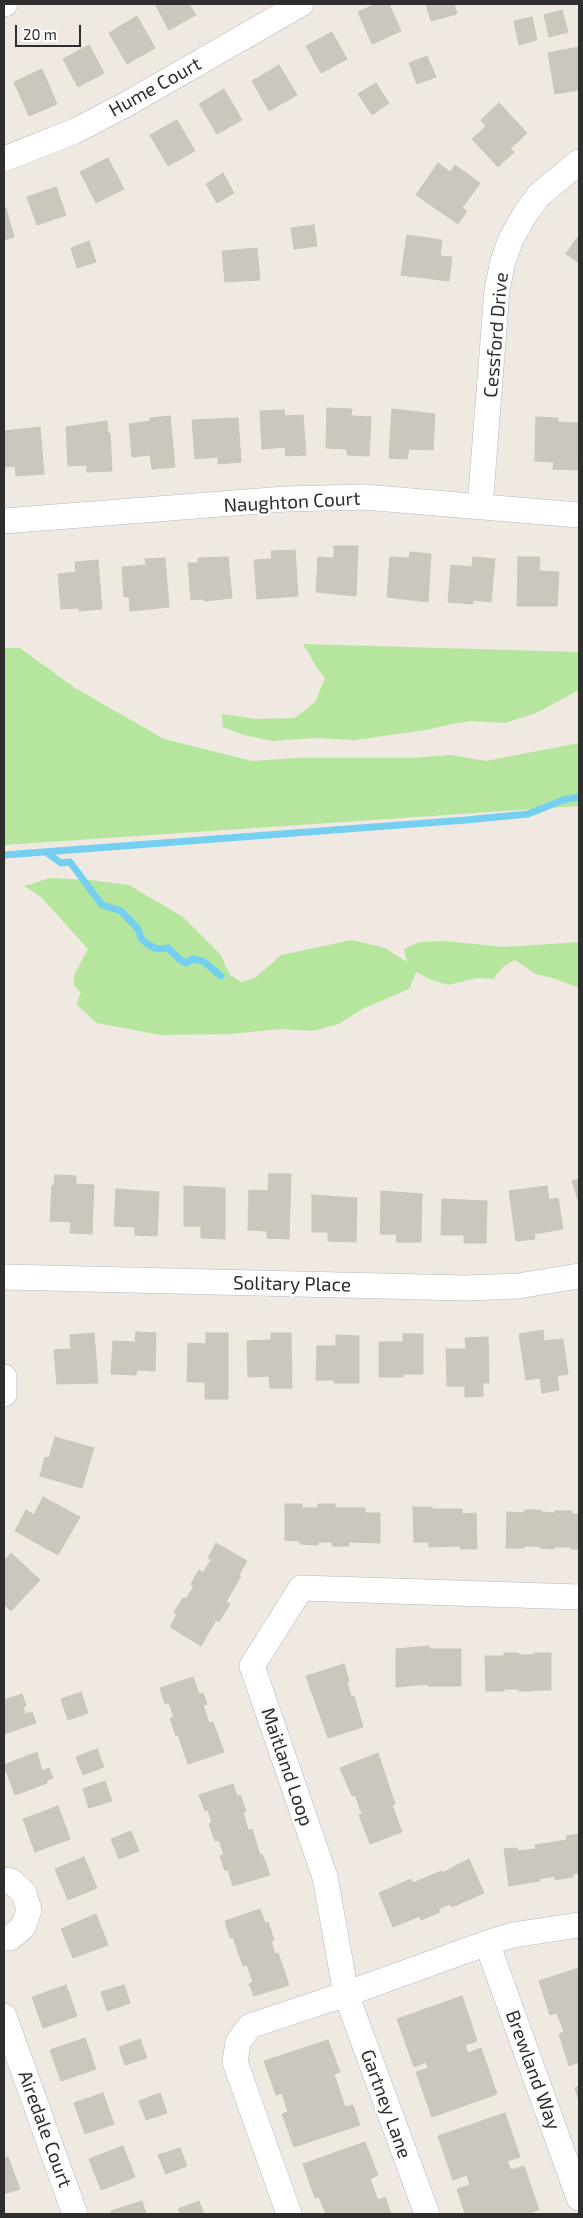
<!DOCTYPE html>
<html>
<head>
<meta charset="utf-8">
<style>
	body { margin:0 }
	#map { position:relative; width:583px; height:2218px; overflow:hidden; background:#efe9e1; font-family:"Exo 2",sans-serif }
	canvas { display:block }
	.frame { position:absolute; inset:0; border:5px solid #2e2e2e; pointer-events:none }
	.scale { position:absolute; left:15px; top:25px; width:66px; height:22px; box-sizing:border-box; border:2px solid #2e2e2e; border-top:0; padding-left:6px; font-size:15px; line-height:18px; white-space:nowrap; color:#2e2e2e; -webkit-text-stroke:4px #fff; paint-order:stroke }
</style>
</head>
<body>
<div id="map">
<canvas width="583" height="2218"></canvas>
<div class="frame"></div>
<div class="scale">20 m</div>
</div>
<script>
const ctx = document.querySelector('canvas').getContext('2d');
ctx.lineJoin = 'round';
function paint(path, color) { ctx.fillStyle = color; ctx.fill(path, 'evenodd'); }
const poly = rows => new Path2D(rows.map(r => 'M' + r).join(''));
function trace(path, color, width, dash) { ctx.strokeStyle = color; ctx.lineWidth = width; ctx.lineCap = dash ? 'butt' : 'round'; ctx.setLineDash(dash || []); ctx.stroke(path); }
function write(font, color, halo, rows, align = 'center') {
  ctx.font = font + ' "Exo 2",sans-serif'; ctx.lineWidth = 5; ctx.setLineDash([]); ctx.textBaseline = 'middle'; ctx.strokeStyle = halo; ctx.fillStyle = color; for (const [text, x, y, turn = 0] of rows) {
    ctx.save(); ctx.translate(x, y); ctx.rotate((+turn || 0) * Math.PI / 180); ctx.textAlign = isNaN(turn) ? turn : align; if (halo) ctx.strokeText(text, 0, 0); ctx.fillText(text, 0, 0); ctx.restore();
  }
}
paint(poly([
	[303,644,579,652,579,690,536,713,505,723,471,721,452,724,426,730,355,740,315,738,272,741,244,735,223,727,222,714,256,719,295,718,315,702,325,678,317,668],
	[4,648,20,648,75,688,164,739,252,761,296,758,412,758,451,755,486,761,579,743,579,806,4,845],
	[50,878,90,880,129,885,183,917,220,954,230,975,241,982,255,978,281,955,352,940,385,948,407,962,404,949,420,942,444,941,505,947,579,942,579,988,556,979,536,974,515,960,504,966,493,979,477,978,448,985,430,979,416,972,409,989,362,1009,339,1024,312,1031,282,1029,230,1034,160,1035,97,1023,76,1004,81,993,74,985,74,975,88,949,41,897,24,886]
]), '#b6e59e');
trace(poly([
	[46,852,61,863,70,862,102,905,121,911,138,929,141,938,147,944,157,949,168,948,179,959,187,963,192,959,203,961,221,976],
	[4,855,466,820,528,814,563,800,579,797]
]), '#75cff0', 7);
const building = poly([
	[155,4,189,4,196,15,169,30,155,4],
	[376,4,389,4,401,31,372,44,358,12,376,4],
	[426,4,454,4,457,14,431,21,426,4],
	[562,10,568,32,549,37,544,15,562,10],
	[137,16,155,48,127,64,109,33,137,16],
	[532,17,537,40,519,45,514,21,532,17],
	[332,32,347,59,321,73,306,46,332,32],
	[89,45,104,73,78,87,63,59,89,45],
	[579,47,579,90,555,94,548,53,579,47],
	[427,56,436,77,417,84,409,63,427,56],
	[279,65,297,95,269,111,252,81,279,65],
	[42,69,57,104,29,116,14,82,42,69],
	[376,83,389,103,372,115,358,94,376,83],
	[224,89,242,120,217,134,199,104,224,89],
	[499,103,527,133,510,149,514,152,498,167,472,139,486,126,481,120,499,103],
	[177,120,195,151,168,166,150,135,177,120],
	[108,158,124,189,96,203,80,172,108,158],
	[438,163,450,172,455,165,480,183,462,208,467,211,458,224,416,195,438,163],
	[223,173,234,193,217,203,206,184,223,173],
	[56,187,66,215,37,225,27,197,56,187],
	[6,208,14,237,4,240,4,209,6,208],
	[314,225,317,246,294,249,291,228,314,225],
	[407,235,442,240,440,256,452,257,449,281,401,275,407,235],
	[579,235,579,263,566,254,579,235],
	[89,241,96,262,77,268,71,248,89,241],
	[257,248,260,280,225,282,222,251,257,248],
	[327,408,352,409,351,416,371,417,369,456,347,455,347,449,326,448,327,408],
	[392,409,435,414,433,450,409,449,407,459,389,458,392,409],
	[284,410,285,416,303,415,306,455,286,456,285,447,262,449,260,411,284,410],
	[170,416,175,467,152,469,150,455,132,457,129,424,150,421,150,418,170,416],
	[536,417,558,418,558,422,579,423,578,470,553,469,554,462,535,461,536,417],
	[238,418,241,462,218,464,218,457,195,459,192,420,238,418],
	[107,421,108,433,110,433,112,471,87,472,87,465,68,466,66,427,107,421],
	[40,427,44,474,16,476,15,466,4,467,4,431,40,427],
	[334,546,358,546,356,596,316,592,318,557,334,558,334,546],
	[295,550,298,596,257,599,254,560,272,559,271,551,295,550],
	[410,552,431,554,428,602,387,597,390,557,409,558,410,552],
	[228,557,232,598,204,601,204,599,191,600,188,563,198,563,198,558,228,557],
	[473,557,495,559,491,602,473,600,473,604,448,602,451,565,472,567,473,557],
	[518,557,540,557,539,571,559,572,557,606,517,606,518,557],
	[165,558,169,607,130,611,129,596,124,597,122,567,146,565,145,559,165,558],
	[98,560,102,609,79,611,79,608,61,609,58,574,76,572,75,562,98,560],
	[269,1174,291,1174,289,1239,267,1238,267,1231,248,1230,249,1190,268,1191,269,1174],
	[55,1175,76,1176,76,1184,94,1185,92,1234,70,1233,71,1222,50,1221,52,1185,54,1186,55,1175],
	[579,1179,579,1203,572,1181,579,1179],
	[184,1186,225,1188,225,1239,201,1238,201,1226,184,1226,184,1186],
	[547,1186,549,1200,558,1198,563,1229,534,1234,535,1239,516,1241,509,1191,547,1186],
	[116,1189,159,1192,157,1236,135,1235,135,1227,114,1226,116,1189],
	[381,1191,422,1194,421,1242,396,1242,397,1234,380,1234,381,1191],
	[312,1195,357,1198,356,1242,328,1241,328,1232,312,1232,312,1195],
	[442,1199,487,1201,486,1243,464,1243,464,1235,441,1235,442,1199],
	[543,1330,544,1341,563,1339,568,1374,557,1376,559,1390,542,1393,540,1378,526,1380,519,1334,543,1330],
	[136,1332,156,1333,155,1371,137,1370,136,1375,111,1374,113,1341,135,1342,136,1332],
	[94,1333,98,1383,57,1384,54,1350,71,1349,70,1335,94,1333],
	[206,1333,228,1333,228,1399,205,1399,205,1382,187,1382,188,1343,206,1344,206,1333],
	[271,1333,291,1333,292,1388,270,1388,269,1376,248,1377,247,1341,271,1340,271,1333],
	[403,1334,423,1334,423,1374,403,1374,403,1377,379,1377,379,1342,403,1342,403,1334],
	[336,1335,359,1336,359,1383,334,1383,334,1380,316,1380,317,1346,336,1346,336,1335],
	[488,1337,489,1383,483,1383,483,1396,465,1397,465,1386,447,1386,446,1349,466,1349,465,1338,488,1337],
	[55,1437,94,1448,82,1488,40,1476,45,1457,49,1458,55,1437],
	[43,1497,80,1517,58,1555,15,1531,26,1510,34,1515,43,1497],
	[285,1504,302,1504,302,1508,318,1508,318,1504,335,1504,335,1508,365,1508,365,1513,380,1513,380,1543,349,1542,349,1546,332,1546,332,1542,318,1542,318,1545,300,1544,300,1541,285,1540,285,1504],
	[413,1507,432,1507,432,1509,462,1509,462,1514,476,1513,477,1549,460,1549,460,1546,429,1547,429,1542,414,1542,413,1507],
	[525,1510,541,1510,540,1546,524,1546,525,1510],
	[555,1511,572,1511,571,1547,554,1547,555,1511],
	[507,1512,525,1513,524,1548,506,1548,507,1512],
	[541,1512,555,1513,554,1549,540,1548,541,1512],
	[572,1514,579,1514,579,1549,571,1549,572,1514],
	[216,1543,247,1561,239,1575,241,1576,226,1602,230,1604,219,1622,216,1620,201,1646,170,1627,177,1614,174,1612,183,1598,186,1599,194,1586,191,1584,199,1570,203,1573,211,1560,208,1558,216,1543],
	[11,1553,40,1580,11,1611,4,1604,4,1561,11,1553],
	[429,1646,429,1649,461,1649,461,1686,428,1686,428,1684,396,1687,396,1649,429,1646],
	[504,1653,519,1653,519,1689,504,1689,504,1653],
	[534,1653,551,1653,551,1690,533,1690,534,1653],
	[520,1655,534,1655,533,1691,519,1691,520,1655],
	[485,1656,504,1656,504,1691,486,1691,485,1656],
	[344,1664,349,1681,347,1682,351,1697,354,1696,363,1727,328,1738,306,1676,344,1664],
	[193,1677,199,1694,203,1693,207,1704,203,1705,209,1723,213,1722,224,1752,188,1764,178,1735,176,1736,170,1718,174,1717,169,1703,165,1704,160,1688,193,1677],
	[81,1692,88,1713,68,1720,61,1699,81,1692],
	[22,1694,26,1706,23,1707,25,1714,32,1712,36,1723,4,1734,4,1700,22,1694],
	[97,1749,104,1767,83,1775,76,1757,97,1749],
	[37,1752,42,1771,49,1768,53,1778,46,1781,47,1783,15,1795,4,1765,37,1752],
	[378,1753,395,1804,392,1805,402,1832,370,1844,359,1815,362,1814,355,1795,352,1796,340,1768,378,1753],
	[105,1781,112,1801,89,1808,83,1789,105,1781],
	[233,1784,237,1796,240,1795,246,1811,243,1812,248,1830,252,1829,260,1855,262,1854,270,1875,233,1886,228,1869,225,1871,220,1856,224,1855,219,1840,215,1841,209,1824,212,1823,208,1810,205,1811,199,1795,233,1784],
	[58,1806,70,1839,35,1852,23,1819,58,1806],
	[131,1831,139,1851,119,1859,111,1839,131,1831],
	[579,1834,579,1873,573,1874,573,1877,555,1880,555,1876,539,1879,540,1881,509,1886,504,1849,517,1848,518,1851,536,1849,535,1845,567,1840,566,1836,579,1834],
	[84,1857,97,1888,68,1900,55,1869,84,1857],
	[469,1859,484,1893,452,1907,450,1904,438,1909,440,1912,421,1920,420,1916,393,1927,379,1893,411,1879,413,1883,441,1871,442,1873,469,1859],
	[260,1909,265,1923,268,1922,274,1940,271,1941,275,1954,278,1953,289,1985,254,1996,249,1984,253,1982,247,1965,243,1966,233,1937,230,1938,225,1921,260,1909],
	[96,1914,108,1945,73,1958,61,1929,96,1914],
	[579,1968,579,2062,569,2066,559,2034,564,2032,557,2013,550,2015,539,1981,579,1968],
	[66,1985,77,2016,43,2028,32,1997,66,1985],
	[124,1985,130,2003,107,2011,101,1992,124,1985],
	[462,1996,477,2041,465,2045,468,2053,481,2048,497,2094,432,2117,416,2072,428,2068,426,2062,414,2067,397,2019,462,1996],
	[85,2038,96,2069,61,2081,50,2050,85,2038],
	[140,2039,147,2058,125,2065,119,2047,140,2039],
	[328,2040,340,2072,334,2074,345,2107,353,2105,360,2125,294,2147,282,2114,288,2112,282,2093,276,2095,264,2061,328,2040],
	[579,2086,579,2101,575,2088,579,2086],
	[103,2093,114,2124,85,2134,74,2103,103,2093],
	[160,2093,167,2113,146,2120,139,2101,160,2093],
	[505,2113,520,2157,507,2161,511,2170,524,2166,539,2210,525,2214,465,2214,457,2189,470,2185,467,2175,453,2180,438,2136,505,2113],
	[365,2142,378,2175,370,2179,378,2200,385,2197,391,2214,326,2214,319,2197,315,2198,303,2164,365,2142],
	[123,2146,135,2177,101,2190,89,2159,123,2146],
	[180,2148,187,2166,166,2174,158,2155,180,2148],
	[8,2157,20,2189,4,2194,4,2158,8,2157],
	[142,2201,146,2214,112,2214,111,2211,142,2201],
	[199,2201,204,2214,180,2214,178,2209,199,2201]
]);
paint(building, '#cbc7bf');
trace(building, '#cbc5ba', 1);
const minor = poly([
	[4,4,5,4],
	[4,159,75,131,125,105,301,4],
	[480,507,497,290,503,261,511,239,525,214,539,195,579,162],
	[4,521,285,499,364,497,579,515],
	[4,1277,466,1288,518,1286,579,1276],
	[4,1377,4,1394],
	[579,1597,301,1588,252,1666,325,1877,346,1994,487,1943,513,1935,579,1925],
	[4,1880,11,1881,24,1893,29,1910,23,1927,10,1938,4,1938],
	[487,1943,579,2198],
	[4,2016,75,2214],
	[289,2214,235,2062,238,2042,250,2026,346,1994,427,2214]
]);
trace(minor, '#b4b7c1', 26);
trace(minor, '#fff', 25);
write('19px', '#2e2e2e', '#fff', [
	["Hume Court",155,87,-29],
	["Cessford Drive",496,335,-85],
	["Naughton Court",292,502,-3],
	["Solitary Place",292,1284,1],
	["Maitland Loop",287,1767,71],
	["Brewland Way",533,2070,70],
	["Gartney Lane",386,2104,70],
	["Airedale Court",45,2129,70]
]);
</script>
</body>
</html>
